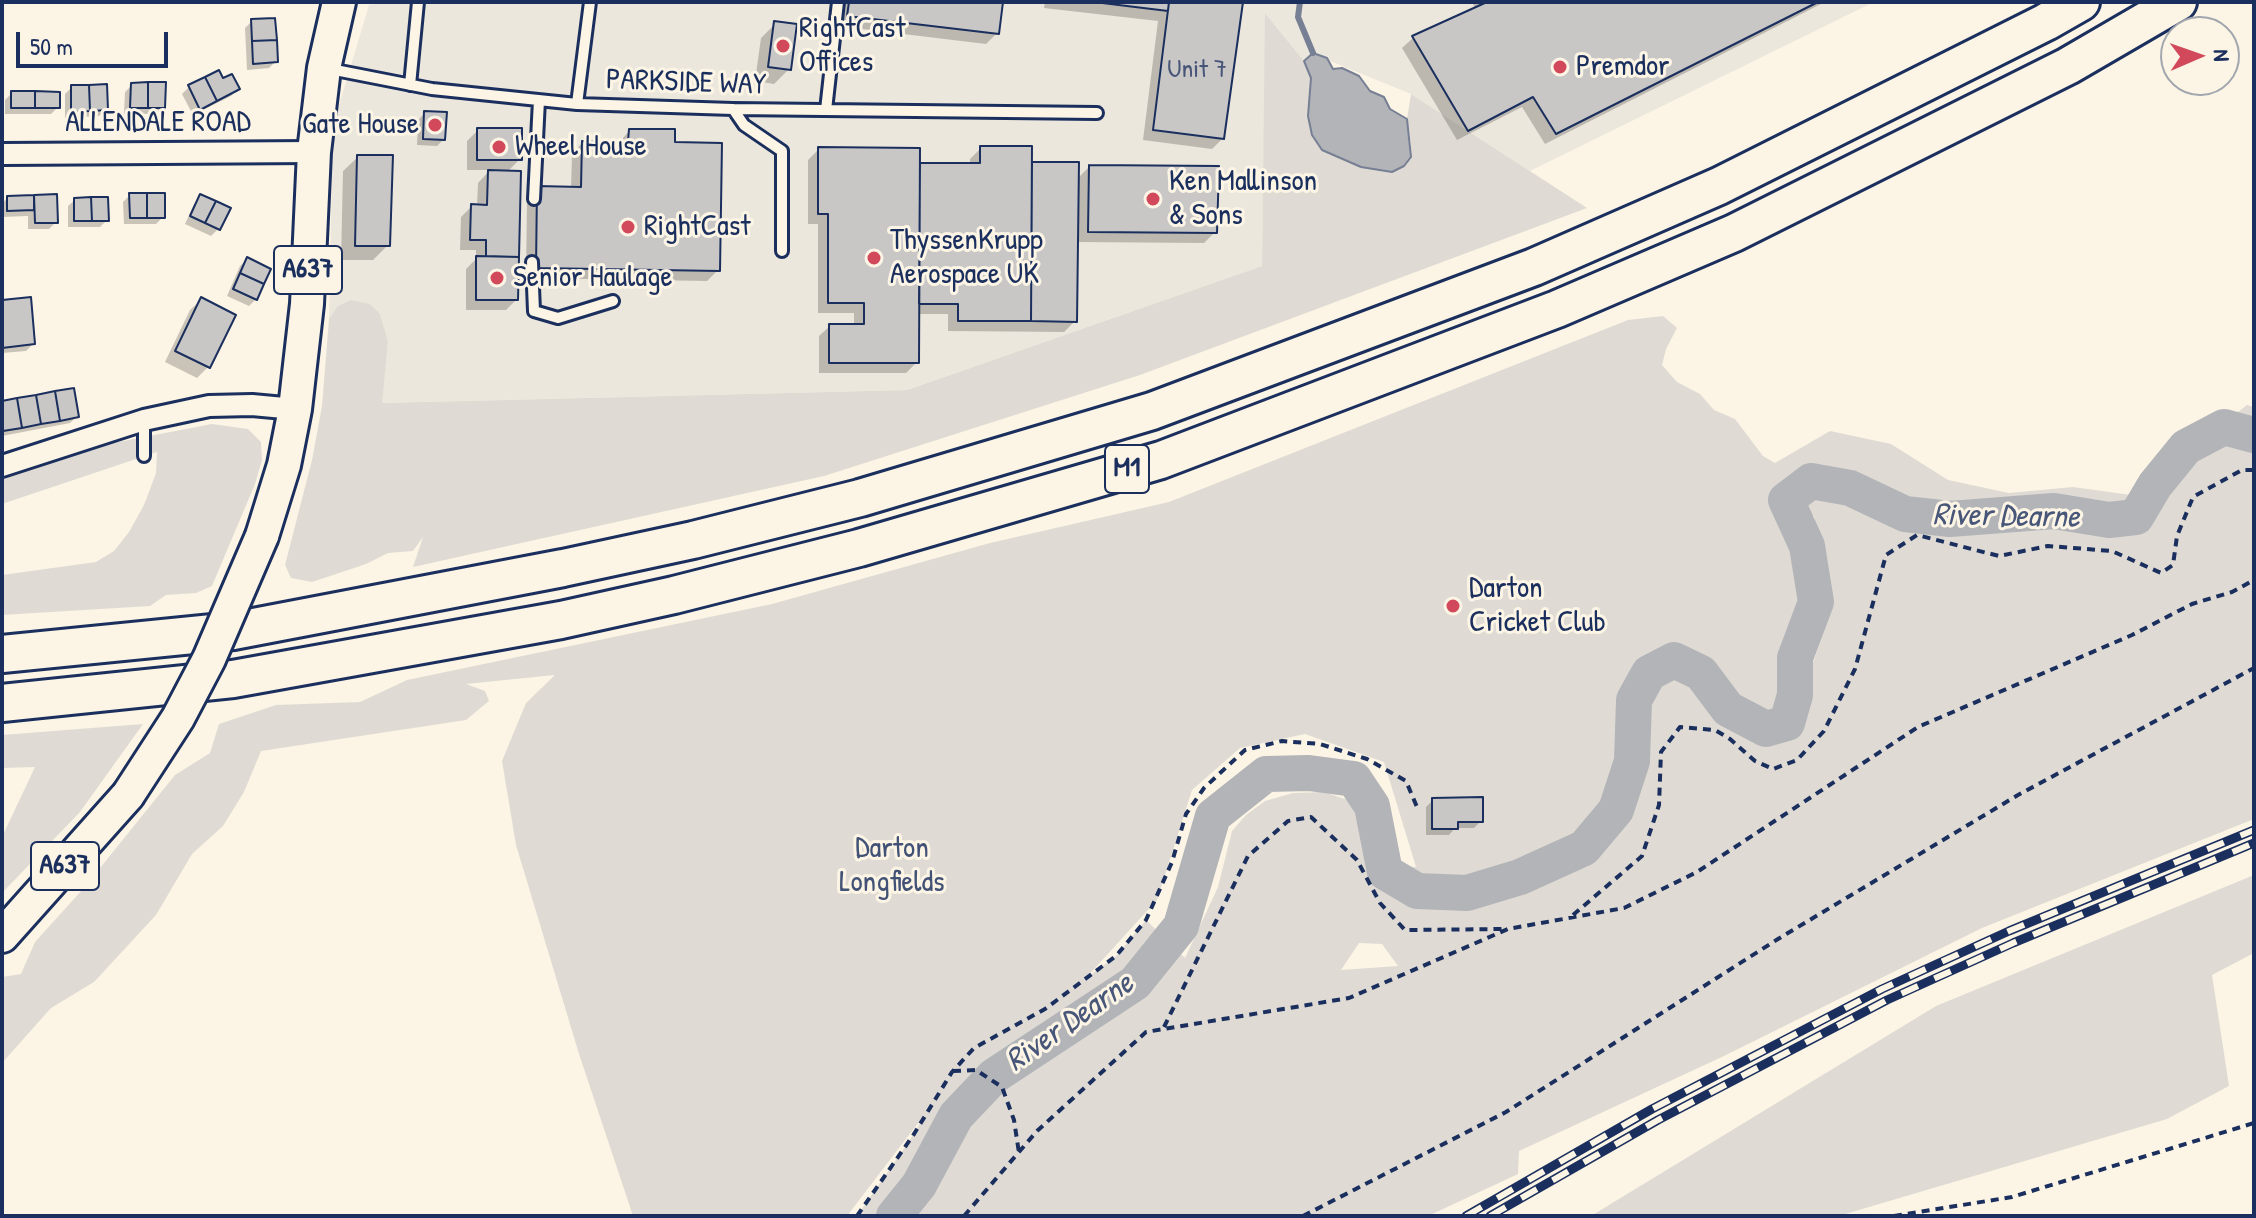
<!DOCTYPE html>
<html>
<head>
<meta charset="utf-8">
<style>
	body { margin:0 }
	#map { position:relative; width:2256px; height:1218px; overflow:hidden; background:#fcf5e5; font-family:"Patrick Hand",sans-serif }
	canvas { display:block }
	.frame { position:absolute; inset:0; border:4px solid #1b2f5e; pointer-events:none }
	.north { position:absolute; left:2160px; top:16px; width:80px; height:80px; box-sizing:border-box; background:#fcf5e5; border:2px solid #a2a6af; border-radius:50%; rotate:88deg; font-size:22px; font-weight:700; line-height:32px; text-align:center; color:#1b2f5e }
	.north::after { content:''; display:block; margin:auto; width:28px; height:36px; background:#d1495b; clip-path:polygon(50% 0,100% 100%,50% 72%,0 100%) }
	.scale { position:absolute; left:16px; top:32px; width:152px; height:36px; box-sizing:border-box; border:4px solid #1b2f5e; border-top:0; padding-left:10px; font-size:24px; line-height:28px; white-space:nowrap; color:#1b2f5e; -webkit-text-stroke:6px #fcf5e5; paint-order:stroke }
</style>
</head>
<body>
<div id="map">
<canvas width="2256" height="1218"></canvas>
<div class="frame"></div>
<div class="north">N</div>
<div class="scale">50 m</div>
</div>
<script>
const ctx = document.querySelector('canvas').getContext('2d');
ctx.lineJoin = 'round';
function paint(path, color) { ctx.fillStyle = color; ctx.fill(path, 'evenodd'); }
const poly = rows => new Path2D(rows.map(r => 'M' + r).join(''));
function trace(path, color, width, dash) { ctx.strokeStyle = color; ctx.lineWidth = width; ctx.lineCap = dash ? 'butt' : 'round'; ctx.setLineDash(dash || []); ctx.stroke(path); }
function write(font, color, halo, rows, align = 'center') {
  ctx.font = font + ' "Patrick Hand",sans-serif'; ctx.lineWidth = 6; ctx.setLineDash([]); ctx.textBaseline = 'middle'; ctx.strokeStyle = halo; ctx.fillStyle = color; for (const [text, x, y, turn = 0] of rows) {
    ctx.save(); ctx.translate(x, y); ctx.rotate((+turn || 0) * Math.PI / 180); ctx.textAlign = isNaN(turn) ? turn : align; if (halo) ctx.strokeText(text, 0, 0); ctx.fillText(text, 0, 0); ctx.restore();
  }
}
paint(poly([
	[383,2,1874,2,1530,171,1411,94,1313,54,1304,61,1266,14,1262,266,907,390,381,403,388,343,329,319,333,125,369,5]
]), '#ece7dc');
paint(poly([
	[1265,13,1304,61,1311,78,1308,116,1312,135,1342,157,1361,167,1392,172,1411,145,1407,119,1411,94,1587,208,1140,375,824,476,413,567,423,537,413,551,388,553,366,564,312,582,291,578,285,565,312,460,322,406,329,319,338,306,351,300,370,304,380,314,388,342,382,403,907,390,1262,266],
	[1663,316,1677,328,1666,349,1662,365,1677,382,1700,394,1714,410,1735,419,1763,456,1775,463,1830,431,1891,444,1948,480,2009,493,2073,487,2131,495,2247,405,2254,407,2254,819,1982,928,1724,1056,1519,1151,1518,1174,1428,1216,857,1216,914,1134,925,1114,847,1216,633,1216,579,1054,516,845,502,761,526,703,555,675,466,684,485,691,489,701,466,720,261,751,244,792,223,826,192,854,156,915,94,982,51,1008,2,1063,2,977,21,974,35,942,83,889,175,775,210,753,219,724,276,705,360,702,407,680,772,604,990,543,1169,502,1628,320],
	[1778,507,1814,516,1834,603,1802,694,1785,705,1791,687,1789,634,1801,611,1799,555],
	[1305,734,1384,762,1416,867,1367,865,1362,826,1351,801,1324,792,1293,793,1265,801,1246,815,1232,831,1218,887,1185,958,1146,920,1116,956,1085,979,1157,900,1192,790,1240,748],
	[1359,943,1382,944,1398,966,1341,970],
	[212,424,248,429,261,442,262,460,255,484,212,586,196,593,166,595,150,606,2,615,2,575,96,562,114,551,129,532,144,505,156,473,157,452,2,504,2,479,113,443],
	[143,724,80,812,2,893,2,837,35,767,2,768,2,735],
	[2254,875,2254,953,2212,975,2229,1086,2167,1119,1842,1215,1591,1216,1936,1006]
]), '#dfdbd4');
const water = poly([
	[1313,53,1327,58,1333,69,1342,68,1359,76,1370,91,1384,97,1390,109,1407,119,1411,157,1404,166,1392,172,1361,167,1322,150,1312,135,1308,116,1311,78,1304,61,1313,53]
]);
paint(water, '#b2b4b8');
trace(water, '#767f94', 2);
paint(poly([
	[840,2,1001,2,997,33,986,44,837,26],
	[1045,2,1241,2,1223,138,1212,149,1143,140,1158,21,1044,8],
	[1472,2,1825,2,1545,144,1522,107,1457,140,1402,48,1413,38,1476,10],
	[252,21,276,61,269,68,247,70,245,28],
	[775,24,789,69,774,84,755,81,761,38],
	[223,81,238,89,231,96,193,115,182,94,189,87],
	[132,85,163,107,156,114,124,114,125,92],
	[72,87,106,110,99,116,65,118,65,94],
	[12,93,58,107,51,114,5,114,5,100],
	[425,113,444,139,437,146,417,145,418,120],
	[478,130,520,159,506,173,519,173,516,300,506,310,466,310,466,269,476,259,476,250,460,250,461,217,472,206,477,206,478,183,490,170,467,170,467,141],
	[629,131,673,144,718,270,707,281,526,278,527,199,538,188,571,189,572,154,582,143,618,144],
	[981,148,1030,164,1077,164,1076,180,1089,167,1215,232,1204,243,1076,242,1075,321,1064,332,948,331,948,314,917,314,917,362,906,373,819,373,819,336,830,326,854,326,854,313,818,313,818,224,808,224,808,160,819,149,918,165,970,165,970,159],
	[358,157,388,245,373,260,341,260,343,171],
	[130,195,163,217,156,224,124,224,123,202],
	[55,196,56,222,49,229,28,229,28,216,2,217,2,203,8,198],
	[201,197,218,229,211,236,185,224,194,204],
	[75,200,107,220,100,227,68,227,68,206],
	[247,259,256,299,249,306,227,296,240,266],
	[201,300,208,367,197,378,165,362,190,310],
	[2,302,33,344,26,351,2,353],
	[72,390,77,416,70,423,2,436,2,403],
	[1433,800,1481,821,1474,828,1455,828,1449,835,1426,835,1426,807]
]), '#0003');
trace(poly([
	[1300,2,1298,17,1313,53]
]), '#767f94', 6);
trace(poly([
	[894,1216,919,1185,956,1116,994,1076,1135,983,1181,926,1213,816,1266,774,1309,773,1354,779,1372,806,1385,872,1417,891,1467,893,1520,877,1584,848,1616,810,1632,761,1634,700,1649,673,1674,660,1701,673,1728,709,1766,729,1787,723,1795,695,1795,658,1816,602,1807,546,1786,500,1811,481,1850,488,1905,514,1950,519,2054,511,2109,520,2136,517,2155,485,2186,447,2224,427,2254,435]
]), '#b2b4b8', 36);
const building = poly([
	[849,2,1003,2,999,34,847,16,849,2],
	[1094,2,1169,2,1168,11,1094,2],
	[1169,2,1243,2,1224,139,1153,130,1169,2],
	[1818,2,1556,134,1533,97,1468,131,1412,36,1487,2,1818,2],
	[275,18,277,40,252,41,251,19,275,18],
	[774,21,797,24,791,70,768,67,774,21],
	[277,40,278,62,253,64,252,41,277,40],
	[219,70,223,78,232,74,240,89,217,101,205,77,219,70],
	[205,77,217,101,200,110,188,85,205,77],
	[148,82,166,82,165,108,148,108,148,82],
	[148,82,148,108,130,108,131,83,148,82],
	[107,84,108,110,90,111,89,85,107,84],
	[71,85,89,85,90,111,71,112,71,85],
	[11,91,35,91,35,108,11,108,11,91],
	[35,91,60,92,60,108,35,108,35,91],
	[424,111,447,112,445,140,423,139,424,111],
	[477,128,522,128,522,160,477,160,477,128],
	[629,129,675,129,675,142,722,143,720,271,536,268,537,186,581,187,582,141,628,142,629,129],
	[980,146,1032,146,1031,321,958,321,958,304,919,304,920,163,980,163,980,146],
	[818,147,920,148,919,363,829,363,829,324,864,324,864,303,828,303,828,214,818,214,818,147],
	[357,155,393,155,390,246,355,246,357,155],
	[1032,162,1079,162,1077,322,1031,321,1032,162],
	[1089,165,1219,166,1217,233,1088,232,1089,165],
	[488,170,521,171,519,257,486,256,486,240,470,240,471,204,487,205,488,170],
	[129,193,147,193,147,218,130,218,129,193],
	[147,193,165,193,165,218,147,218,147,193],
	[57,194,58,223,35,223,34,195,57,194],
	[200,194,216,201,205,223,190,216,200,194],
	[34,195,34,210,7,211,7,196,34,195],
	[91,197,108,197,109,221,92,221,91,197],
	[91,197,92,221,74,221,74,198,91,197],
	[216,201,231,208,220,230,205,223,216,201],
	[476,256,519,257,518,300,476,300,476,256],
	[247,257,271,269,264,284,240,273,247,257],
	[240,273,264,284,257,300,233,289,240,273],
	[31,297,35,344,2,348,2,300,31,297],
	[201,297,236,315,210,368,175,351,201,297],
	[74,388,79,417,60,421,55,391,74,388],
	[55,391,60,421,41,424,36,395,55,391],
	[36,395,41,424,22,428,17,398,36,395],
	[17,398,22,428,3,431,2,401,17,398],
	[1483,797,1483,822,1458,822,1458,829,1432,829,1432,798,1483,797]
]);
paint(building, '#c8c7c6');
trace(building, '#1b2f5e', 2);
const service = poly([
	[330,69,432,89,577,104,733,109,1097,113],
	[410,85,418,2],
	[577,104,590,2],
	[733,109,744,125,782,151,782,251],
	[826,110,838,2],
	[534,199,539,100],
	[532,262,534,311,558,318,613,301],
	[144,420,144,456]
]);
const minor = poly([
	[2,154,314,152],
	[2,466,144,420,209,406,252,405,295,409]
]);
const trunk = poly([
	[262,536,284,465,295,409,307,304,314,152,324,68,339,2],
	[2,936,128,795]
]);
const motorway = poly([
	[2,654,233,631,563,568,693,540,860,498,1152,411,1534,267,1719,186,2046,22,2081,2],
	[2,703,233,679,561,620,674,595,859,548,1161,460,1557,309,1734,233,2068,66,2178,2]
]);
trace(service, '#1b2f5e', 16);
trace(minor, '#1b2f5e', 26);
trace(trunk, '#1b2f5e', 38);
trace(motorway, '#1b2f5e', 42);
trace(poly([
	[1573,915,1642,856,1659,805,1661,752,1680,727,1715,730,1730,739,1755,761,1773,769,1797,760,1824,731,1855,669,1886,555,1917,535,1999,556,2048,546,2112,551,2161,573,2173,565,2177,536,2193,497,2242,470,2254,470],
	[1164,1027,1248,856,1288,821,1311,817,1357,860,1380,903,1405,930,1505,929],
	[953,1071,976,1070,1002,1087,1014,1120,1019,1153],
	[857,1216,914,1134,952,1072,974,1048,1045,1009,1116,956,1146,920,1172,862,1186,814,1204,788,1245,750,1282,741,1320,744,1367,759,1406,781,1417,807],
	[964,1216,1037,1131,1146,1032,1349,998,1508,929,1624,908,1697,872,1918,727,2132,635,2192,604,2232,592,2254,580],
	[1303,1216,1506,1112,1778,939,2018,795,2254,668],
	[1894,1216,2012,1197,2254,1123]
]), '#1b2f5e', 4, [8, 6]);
trace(service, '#fcf5e5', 10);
trace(minor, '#fcf5e5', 20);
trace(trunk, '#fcf5e5', 32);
trace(motorway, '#fcf5e5', 36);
const rail = poly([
	[1466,1216,1652,1109,1882,989,2009,931,2254,830],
	[1490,1216,1658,1120,1887,1000,2013,943,2254,843]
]);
trace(rail, '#1b2f5e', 9);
trace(rail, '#fcf5e5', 6, [18]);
const trunkBridge = poly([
	[128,795,178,718,209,659,262,536]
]);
trace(trunkBridge, '#1b2f5e', 38, []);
trace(trunkBridge, '#fcf5e5', 32);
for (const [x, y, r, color] of [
	[783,46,8,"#d1495b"],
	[1560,67,8,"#d1495b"],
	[435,125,8,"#d1495b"],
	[499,147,8,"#d1495b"],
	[1153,199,8,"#d1495b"],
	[628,227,8,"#d1495b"],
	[874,258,8,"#d1495b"],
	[497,278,8,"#d1495b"],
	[1453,606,8,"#d1495b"]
]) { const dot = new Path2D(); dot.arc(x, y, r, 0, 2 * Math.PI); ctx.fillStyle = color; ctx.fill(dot); trace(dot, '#fcf5e5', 3); }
write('26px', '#465578', null, [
	["Unit 7",1197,70]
]);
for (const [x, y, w] of [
	[308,270,68],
	[1127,469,44],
	[65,866,68]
]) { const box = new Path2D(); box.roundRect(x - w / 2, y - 24, w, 48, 6); ctx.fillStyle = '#fcf5e5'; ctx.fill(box); trace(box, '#1b2f5e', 2); }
write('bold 28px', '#1b2f5e', null, [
	["A637",308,270],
	["M1",1127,469],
	["A637",65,866]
]);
write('30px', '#1b2f5e', '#fcf5e5', [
	["RightCast",799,29],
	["Offices",799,63],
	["Premdor",1576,67],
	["Gate House",419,125,"right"],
	["Wheel House",515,147],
	["Ken Mallinson",1169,182],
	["& Sons",1169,216],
	["RightCast",644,227],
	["ThyssenKrupp",890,241],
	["Aerospace UK",890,275],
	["Senior Haulage",513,278],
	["Darton",1469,589],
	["Cricket Club",1469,623]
], 'left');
write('30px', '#1b2f5e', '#fcf5e5', [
	["PARKSIDE WAY",686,83,2],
	["ALLENDALE ROAD",158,123]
]);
write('30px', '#425176', '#fcf5e5', [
	["Darton",892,849],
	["Longfields",892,883]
]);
write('italic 32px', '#485779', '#fcf5e5', [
	["River Dearne",2006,517,1],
	["River Dearne",1070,1023,-35]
]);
</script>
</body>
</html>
